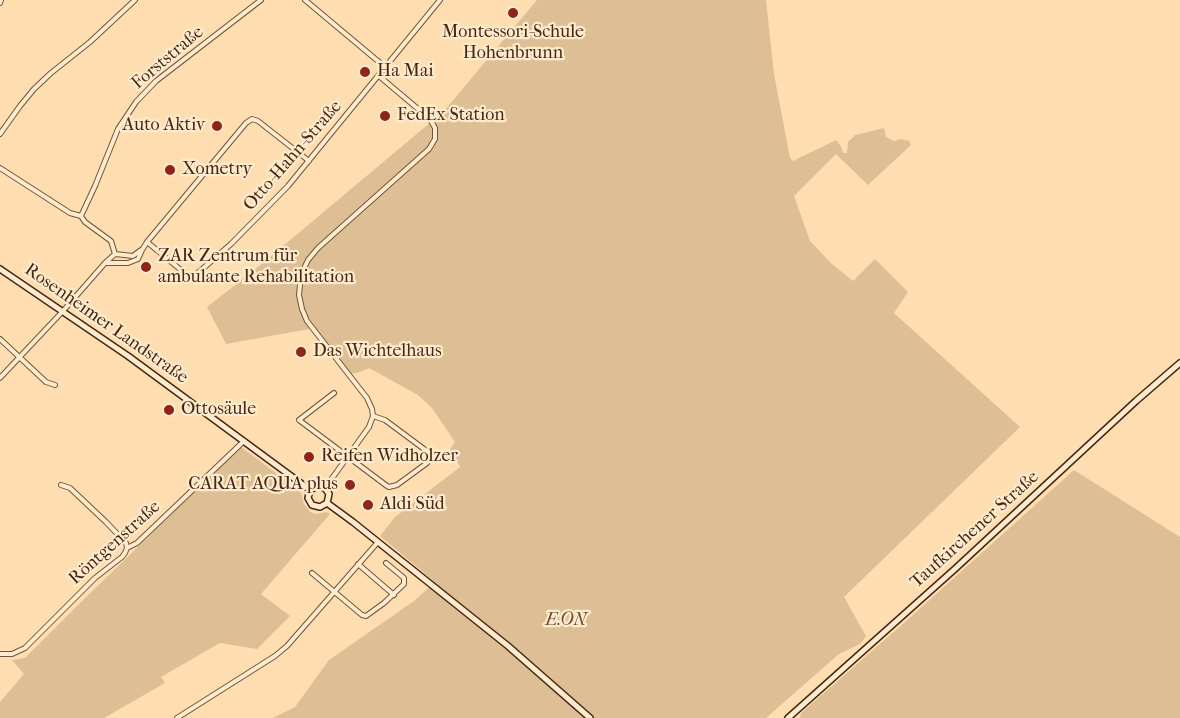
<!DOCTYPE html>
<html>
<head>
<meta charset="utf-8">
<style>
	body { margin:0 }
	canvas { display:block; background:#fedeb0 }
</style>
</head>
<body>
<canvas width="1180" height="718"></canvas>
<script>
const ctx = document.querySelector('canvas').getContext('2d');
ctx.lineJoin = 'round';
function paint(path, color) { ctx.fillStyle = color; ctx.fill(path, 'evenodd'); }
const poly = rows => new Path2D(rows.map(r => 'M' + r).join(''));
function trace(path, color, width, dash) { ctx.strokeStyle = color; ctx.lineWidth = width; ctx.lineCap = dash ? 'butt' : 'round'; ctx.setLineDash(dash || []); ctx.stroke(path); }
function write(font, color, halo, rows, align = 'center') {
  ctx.font = font + ' "IM FELL French Canon",serif'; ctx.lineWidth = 4.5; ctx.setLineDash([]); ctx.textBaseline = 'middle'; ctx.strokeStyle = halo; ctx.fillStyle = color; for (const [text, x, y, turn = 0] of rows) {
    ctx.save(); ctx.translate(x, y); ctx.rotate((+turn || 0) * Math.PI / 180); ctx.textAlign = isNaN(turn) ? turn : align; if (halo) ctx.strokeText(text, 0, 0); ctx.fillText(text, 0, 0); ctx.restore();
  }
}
paint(poly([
	[537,0,766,0,774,74,790,158,793,161,836,140,841,146,843,153,847,153,848,142,855,135,884,128,886,137,894,141,901,139,909,141,911,145,868,185,836,154,794,196,810,241,832,264,853,281,875,259,908,292,894,313,1020,427,844,597,866,636,860,644,839,654,766,718,273,718,295,707,329,660,414,601,435,582,380,536,395,517,460,467,450,449,455,442,432,408,418,395,369,368,360,372,351,374,315,328,226,344,207,307,258,267,444,111],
	[241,447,299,490,301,493,304,504,310,512,316,514,326,512,330,514,261,594,290,616,257,649,220,643,161,677,165,683,104,718,0,718,0,702,24,674,12,660,25,658,77,606],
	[1074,470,1180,537,1180,718,800,718,801,713,905,622]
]), '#debf95');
const street = poly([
	[305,0,385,67],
	[0,3,1,0],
	[0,134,20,106,34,89,51,73,90,42,135,0],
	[0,168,70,213,81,216,85,222,111,241,115,254],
	[81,216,95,186,118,129,136,102,156,81,261,0],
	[147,242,187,275,194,275,199,272,231,244,288,186,440,0],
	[115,254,133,256,141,250],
	[105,263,128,263,138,259,142,250,147,242,246,123,252,119,258,121,309,161],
	[0,339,46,382,55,385],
	[0,378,63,311,105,263,115,254],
	[334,393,299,420,387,486,389,487,397,485,427,463,429,456,424,449,385,420,373,416],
	[61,485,70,488,106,522,126,543,127,548],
	[325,488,369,427,373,416,372,409,367,398,307,321,302,309,299,295,301,275,308,260,318,248,429,149,435,139,435,128,430,119,379,76],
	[358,564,394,595],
	[312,573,362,615,366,616,384,603,404,584,404,578,386,563],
	[0,654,12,654,25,648,95,578,122,557,125,553,127,548,137,543,244,441],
	[177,718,275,656,287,646,378,542]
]);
const secondary = poly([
	[0,269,128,356,310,490],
	[310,490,317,486,325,488,329,494,327,503],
	[310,490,308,498,312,505,320,507,327,503],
	[327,503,353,522,508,646,590,718],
	[788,718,956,568,1136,401,1180,363]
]);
trace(street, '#72543a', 6);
trace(secondary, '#442613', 8);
trace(street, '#feeacc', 4);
trace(secondary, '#feeacc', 5);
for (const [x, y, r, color] of [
	[513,13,6,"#8f2418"],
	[365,72,6,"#8f2418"],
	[385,116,6,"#8f2418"],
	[217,126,6,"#8f2418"],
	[170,170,6,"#8f2418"],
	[146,267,6,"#8f2418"],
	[301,352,6,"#8f2418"],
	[169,410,6,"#8f2418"],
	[309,457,6,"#8f2418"],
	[350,485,6,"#8f2418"],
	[368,505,6,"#8f2418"]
]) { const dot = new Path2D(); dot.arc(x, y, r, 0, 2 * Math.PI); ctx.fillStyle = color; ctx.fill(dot); trace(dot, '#feeacc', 2); }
write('18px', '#442613', '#feeacc', [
	["Montessori-Schule",513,33,"center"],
	["Hohenbrunn",513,54,"center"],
	["Ha Mai",377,72],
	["FedEx Station",397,116],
	["Auto Aktiv",205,126,"right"],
	["Xometry",182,170],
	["ZAR Zentrum für",158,257],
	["ambulante Rehabilitation",158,278],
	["Das Wichtelhaus",313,352],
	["Ottosäule",181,410],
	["Reifen Widholzer",321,457],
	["CARAT AQUA plus",338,485,"right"],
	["Aldi Süd",380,505]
], 'left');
write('18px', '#442613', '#feeacc', [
	["Forststraße",168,58,-40],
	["Otto-Hahn-Straße",293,156,-49],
	["Rosenheimer Landstraße",106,324,35],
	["Taufkirchener Straße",975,530,-42],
	["Röntgenstraße",115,543,-42]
]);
write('italic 18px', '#6a4c34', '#feeacc', [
	["E.ON",566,621]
]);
</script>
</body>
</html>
